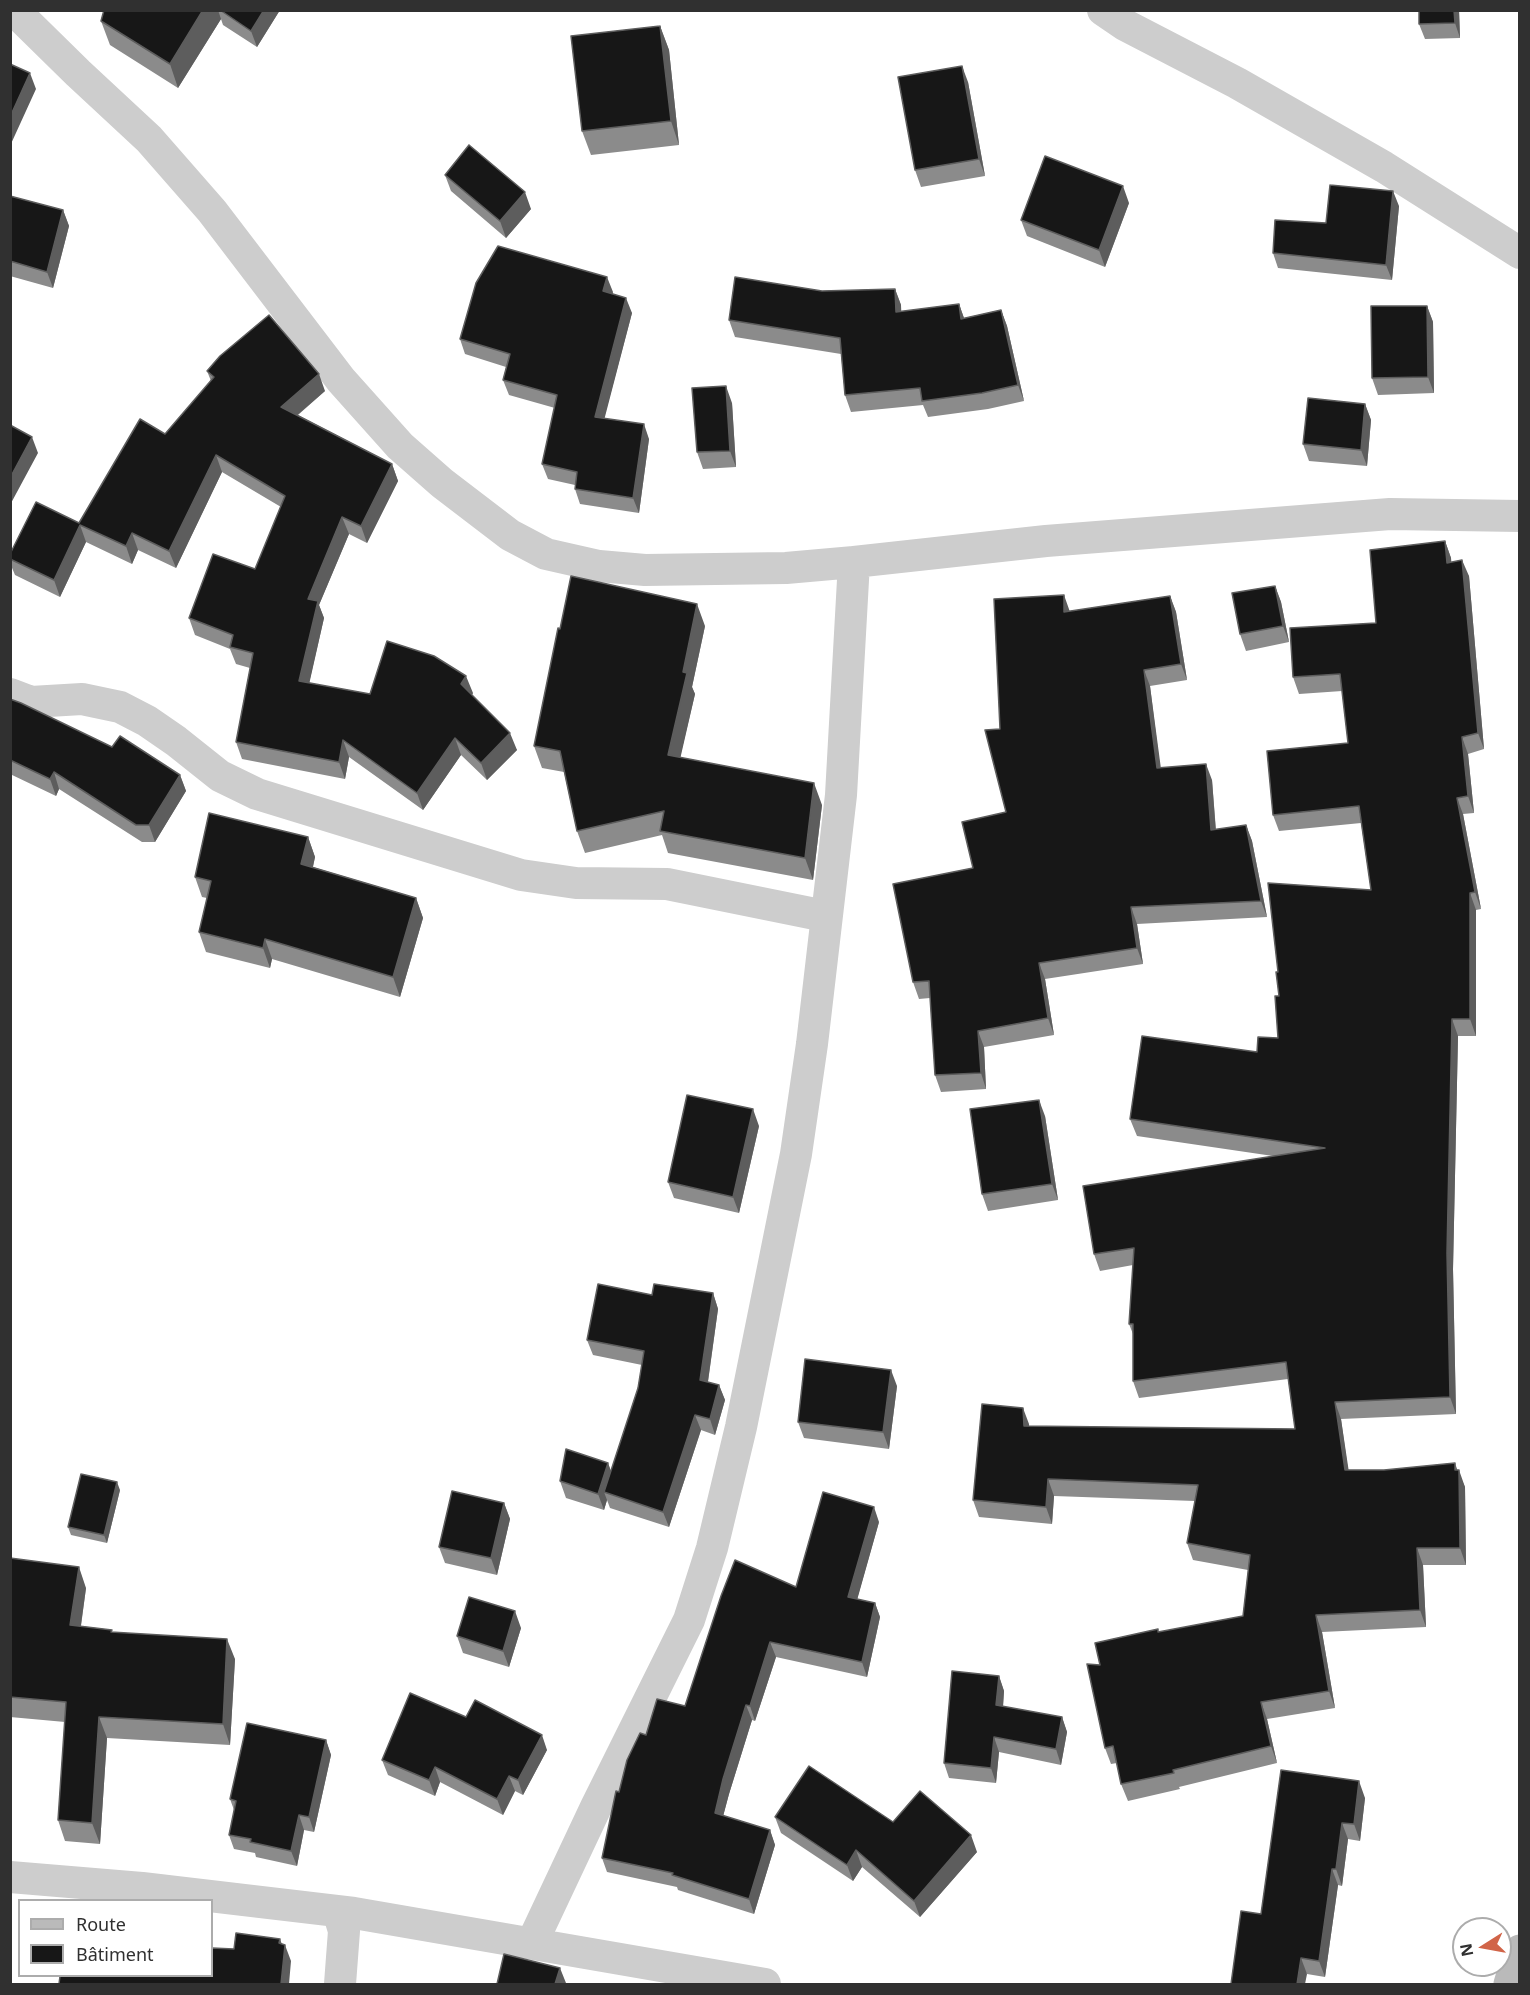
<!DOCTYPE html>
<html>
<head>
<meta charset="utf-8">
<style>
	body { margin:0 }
	#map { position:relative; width:1530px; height:1995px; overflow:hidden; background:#fff; font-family:"Noto Sans",sans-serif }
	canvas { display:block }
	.frame { position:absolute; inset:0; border:12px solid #303030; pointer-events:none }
	.legend { position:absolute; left:18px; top:1899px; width:195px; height:78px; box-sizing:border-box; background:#fff; border:2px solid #acacac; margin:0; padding:8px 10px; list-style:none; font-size:18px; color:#303030 }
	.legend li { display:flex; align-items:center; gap:12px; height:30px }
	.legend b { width:30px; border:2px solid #acacac }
	.north { position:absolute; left:1452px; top:1917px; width:60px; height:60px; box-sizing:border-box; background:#fff; border:2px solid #acacac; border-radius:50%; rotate:259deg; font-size:16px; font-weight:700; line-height:24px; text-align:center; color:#303030 }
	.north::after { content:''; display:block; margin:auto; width:21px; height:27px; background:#d16448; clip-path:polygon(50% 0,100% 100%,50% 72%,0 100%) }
</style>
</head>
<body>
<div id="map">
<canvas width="1530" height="1995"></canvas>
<div class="frame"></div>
<ul class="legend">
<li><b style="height:8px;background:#bababa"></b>Route</li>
<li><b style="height:16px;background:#171717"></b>Bâtiment</li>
</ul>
<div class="north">N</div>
</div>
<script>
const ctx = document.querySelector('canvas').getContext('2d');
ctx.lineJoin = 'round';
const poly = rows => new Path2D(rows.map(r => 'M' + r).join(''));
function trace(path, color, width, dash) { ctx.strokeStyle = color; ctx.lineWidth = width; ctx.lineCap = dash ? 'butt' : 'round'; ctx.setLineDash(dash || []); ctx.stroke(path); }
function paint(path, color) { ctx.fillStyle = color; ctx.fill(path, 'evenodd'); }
trace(poly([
	[17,10,24,20,78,73,149,139,212,211,341,380,400,446,442,483,510,535,546,554,599,566,645,570,786,568,854,562],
	[1103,10,1125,25,1237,83,1384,167,1520,253],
	[10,694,31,702,82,699,120,707,147,721,176,741,220,776,257,794,521,875,576,883,667,884,825,916],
	[10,1877,142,1888,354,1913,765,1984],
	[338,1911,344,1931,340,1984],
	[532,1943,596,1807,689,1620,712,1548,741,1427,796,1154,812,1044,841,795,854,562,1046,541,1390,514,1520,516]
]), '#cdcdcd', 32);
trace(poly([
	[1510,1984,1520,1951]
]), '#bababa', 33);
paint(poly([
	[104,10,280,10,257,47,223,25,221,19,178,88,110,45,101,21],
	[1459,10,1460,38,1425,39,1419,24],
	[660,26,669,50,679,145,591,155,582,131],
	[968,82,985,176,921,187,915,170],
	[445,175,531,209,506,238,451,191],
	[10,196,63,210,69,226,53,288,10,276],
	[1129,203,1105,267,1027,236,1021,220],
	[1399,206,1392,280,1278,268,1273,253,1326,223],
	[895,289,901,305,901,312,959,304,964,318,1001,310,1007,326,1024,401,988,409,928,417,923,405,851,412,845,395,841,354,735,337,729,320,822,291],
	[613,292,612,294,632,313,604,418,649,439,639,513,580,504,575,489,575,485,548,479,542,464,555,408,509,395,503,380,506,367,465,354,460,339],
	[1427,306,1433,322,1434,393,1378,395,1372,378],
	[207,371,325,391,298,415,392,464,398,481,367,543,349,534,319,605,324,618,309,683,370,694,473,693,472,695,517,750,487,780,461,755,423,810,349,757,345,779,242,759,236,742,250,668,236,664,230,649,195,635,189,618,255,569,281,507,222,472,176,568,138,550,132,564,86,542,60,597,15,575,10,563,10,554,79,523,165,434,211,381],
	[732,403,736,467,703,469,697,452],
	[1365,404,1371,420,1367,466,1309,461,1303,444],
	[1445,541,1451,558,1451,562,1469,576,1484,749,1468,754,1474,813,1463,814,1481,909,1476,910,1476,1036,1458,1036,1453,1269,1456,1414,1341,1419,1348,1470,1457,1470,1465,1487,1466,1565,1423,1565,1426,1627,1322,1632,1335,1708,1267,1719,1277,1763,1179,1787,1180,1789,1128,1801,1121,1784,1117,1763,1111,1764,1105,1748,1100,1665,1159,1632,1243,1616,1248,1570,1193,1560,1187,1543,1195,1501,1054,1496,1052,1524,979,1517,973,1500,1029,1424,1029,1426,1295,1429,1288,1379,1139,1398,1133,1381,1133,1334,1129,1324,1133,1265,1100,1271,1094,1254,1273,1156,1137,1136,1130,1119,1257,1052,1278,1038,1279,996,1278,972,1371,890,1361,823,1279,831,1273,815,1348,743,1342,691,1299,694,1293,677,1376,623],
	[1275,586,1281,602,1289,642,1246,651,1240,634],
	[1170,596,1176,612,1187,680,1150,686,1160,767,1212,780,1216,830,1246,825,1252,841,1267,917,1137,924,1143,964,1045,979,1054,1035,984,1047,986,1089,941,1092,935,1075,930,998,919,999,913,982,973,868,1006,812,1000,729,1070,612],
	[705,626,692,687,695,694,680,757,822,805,813,880,668,853,662,835,585,853,577,831,564,772,542,768,534,746],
	[10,699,112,747,180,775,186,791,155,842,142,842,59,789,56,796,10,774],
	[308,837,315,857,313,867,416,898,423,918,400,997,272,959,270,968,206,952,199,932,207,898,202,897,195,877],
	[1045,1116,1058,1200,988,1211,982,1194],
	[759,1126,739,1213,674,1198,668,1182],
	[713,1293,718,1309,708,1382,719,1385,725,1400,715,1435,701,1430,669,1527,610,1508,607,1500,604,1510,566,1498,560,1481,608,1463,611,1472,638,1388,642,1365,593,1355,587,1340,652,1295],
	[897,1386,889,1449,804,1438,798,1422],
	[120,1490,107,1543,71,1535,68,1527],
	[504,1503,510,1519,497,1575,445,1563,439,1547],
	[879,1522,857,1599,875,1603,880,1617,867,1677,776,1657,755,1721,752,1720,729,1794,723,1816,770,1830,775,1845,754,1914,678,1890,677,1887,607,1872,602,1858,619,1792,646,1735,685,1706,796,1587],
	[10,1558,86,1588,81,1626,112,1630,112,1632,235,1659,230,1745,107,1738,100,1844,65,1841,58,1820,65,1722,10,1717],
	[521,1628,509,1667,463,1653,457,1636],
	[999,1676,1004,1691,1003,1707,1062,1717,1067,1732,1061,1765,999,1752,996,1783,949,1778,944,1763],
	[466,1717,547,1750,523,1795,515,1791,503,1815,440,1782,435,1796,388,1775,382,1760],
	[326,1740,331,1755,314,1832,304,1830,297,1866,256,1857,255,1853,234,1849,229,1835,234,1810,230,1799],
	[1281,1770,1365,1798,1360,1841,1348,1839,1342,1886,1338,1885,1325,1977,1307,1974,1261,1914],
	[775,1817,977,1852,920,1917,862,1867,853,1881,781,1833]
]), '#8b8b8b');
paint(poly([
	[203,10,218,10,221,19,178,88,170,64],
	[264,10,280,10,257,47,251,31],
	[1454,10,1459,10,1460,38,1455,23],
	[660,26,669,50,679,145,671,121],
	[962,66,968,82,985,176,979,159],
	[30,73,36,89,10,146,10,117],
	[1123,186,1129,203,1105,267,1099,250],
	[1393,191,1399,206,1392,280,1386,265],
	[525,192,531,209,506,238,500,221],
	[63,210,69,226,53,288,47,272],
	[607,277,613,292,608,307,603,291],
	[895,289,901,305,902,329,896,312],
	[626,298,632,313,601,432,595,417],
	[959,304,965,321,961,319],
	[1427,306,1433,322,1434,393,1428,377],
	[1001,310,1007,326,1024,401,1018,385],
	[319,374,325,391,287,424,281,407],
	[726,386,732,403,736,467,730,451],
	[1365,404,1371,420,1367,466,1361,450],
	[644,424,649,439,639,513,633,498],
	[32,437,38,453,10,505,10,478],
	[216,455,222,472,176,568,169,551],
	[392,464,398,481,367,543,361,526],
	[342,517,349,534,319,605,324,618,306,698,299,681,308,599],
	[80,525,86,542,60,597,54,580],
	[132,533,138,550,132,564,126,546],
	[1445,541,1451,558,1453,579,1447,563],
	[1462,560,1469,576,1484,749,1478,733],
	[1275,586,1281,602,1289,642,1283,626],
	[1064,595,1070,612,1064,612],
	[1170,596,1176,612,1187,680,1181,664],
	[697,604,705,626,692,687,695,694,676,777,668,755,683,672],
	[1144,670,1150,686,1163,784,1157,768],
	[466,676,473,693,468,701,461,684],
	[510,733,517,750,487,780,481,763],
	[1462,737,1468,754,1474,813,1468,796],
	[455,738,461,755,423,810,417,793],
	[343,740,349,757,345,779,339,762],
	[1206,764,1212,780,1217,847,1211,830],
	[54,772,59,789,56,796,50,779],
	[180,775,186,791,155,842,149,825],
	[814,783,822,805,813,880,805,858],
	[1457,798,1463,814,1481,909,1475,892],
	[1246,825,1252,841,1267,917,1261,901],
	[308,837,315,857,309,884,301,864],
	[1470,893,1476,910,1476,1036,1470,1019],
	[416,898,423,918,400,997,393,977],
	[1131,907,1137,924,1143,964,1137,948],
	[265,939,272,959,270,968,263,948],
	[1039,963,1045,979,1054,1035,1048,1018],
	[1452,1019,1458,1036,1453,1269,1456,1414,1450,1397,1447,1253],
	[978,1031,984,1047,986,1089,981,1073],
	[1039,1100,1045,1116,1058,1200,1052,1184],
	[753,1109,759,1126,739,1213,733,1197],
	[713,1293,718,1309,706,1395,700,1380],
	[891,1370,897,1386,889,1449,883,1432],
	[719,1385,725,1400,715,1435,710,1419],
	[1335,1402,1341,1419,1351,1486,1345,1470],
	[1023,1408,1029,1424,1030,1443,1024,1426],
	[695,1415,701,1430,669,1527,663,1512],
	[608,1463,614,1479,604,1492,607,1500,604,1510,598,1494],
	[1455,1463,1459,1475,1459,1470,1465,1487,1466,1565,1460,1548],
	[1048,1479,1054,1496,1052,1524,1046,1507],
	[117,1482,120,1490,107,1543,104,1535],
	[504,1503,510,1519,497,1575,491,1558],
	[874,1507,879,1522,854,1611,848,1597],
	[1417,1548,1423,1565,1426,1627,1420,1610],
	[79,1567,86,1588,78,1646,70,1625],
	[875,1603,880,1617,867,1677,862,1662],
	[515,1611,521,1628,509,1667,503,1651],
	[1316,1615,1322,1632,1335,1708,1329,1691],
	[227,1639,235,1659,230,1745,223,1724],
	[770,1642,776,1657,755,1721,750,1706],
	[999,1676,1004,1691,1002,1721,996,1705],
	[1261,1702,1267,1719,1277,1763,1271,1746],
	[746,1705,752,1720,729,1794,720,1828,715,1813,723,1779],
	[99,1717,107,1738,100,1844,92,1823],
	[1062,1717,1067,1732,1061,1765,1056,1749],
	[542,1735,547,1750,523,1795,518,1780],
	[994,1737,999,1752,996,1783,991,1768],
	[326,1740,331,1755,314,1832,309,1817],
	[435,1767,440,1782,435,1796,429,1780],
	[509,1776,515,1791,503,1815,497,1799],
	[1359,1781,1365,1798,1360,1841,1354,1824],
	[299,1815,304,1830,297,1866,291,1851],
	[1342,1823,1348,1839,1342,1886,1336,1869],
	[770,1830,775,1845,754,1914,749,1899],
	[971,1835,977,1852,920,1917,914,1901],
	[856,1850,862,1867,853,1881,847,1865],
	[1332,1869,1338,1885,1325,1977,1319,1961],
	[280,1939,284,1950,285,1945,291,1961,289,1984,281,1984,279,1943],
	[1301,1958,1307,1974,1305,1984,1297,1984],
	[560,1968,566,1983,565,1984,555,1984]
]), '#5d5d5d');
const building = poly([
	[104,10,203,10,170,64,101,21,104,10],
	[220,10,264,10,251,31,220,10],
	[1419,10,1454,10,1455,23,1419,24,1419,10],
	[660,26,671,121,582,131,571,36,660,26],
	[10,64,30,73,10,117,10,64],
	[962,66,979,159,915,170,898,77,962,66],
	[469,145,525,192,500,221,445,175,469,145],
	[1045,156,1123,186,1099,250,1021,220,1045,156],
	[1330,185,1393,191,1386,265,1273,253,1275,220,1326,223,1330,185],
	[10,196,63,210,47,272,10,261,10,196],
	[498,246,607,277,603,291,626,298,595,417,644,424,633,498,575,489,577,472,542,464,557,395,503,380,510,354,460,339,476,283,498,246],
	[735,277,822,291,895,289,896,312,959,304,961,319,1001,310,1018,385,982,393,922,401,920,388,845,395,840,338,729,320,735,277],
	[1371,306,1427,306,1428,377,1372,378,1371,306],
	[269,315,319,374,281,407,392,464,361,526,342,517,308,599,318,601,299,681,370,694,387,641,434,656,466,676,461,684,510,733,481,763,455,738,417,793,343,740,339,762,236,742,253,653,230,647,233,635,189,618,213,554,255,569,285,496,216,455,169,551,132,533,126,546,80,525,54,580,10,559,10,554,36,502,79,523,140,419,165,434,214,377,207,371,220,356,269,315],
	[726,386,730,451,697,452,692,388,726,386],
	[1308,398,1365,404,1361,450,1303,444,1308,398],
	[10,425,32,437,10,478,10,425],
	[1445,541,1447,563,1462,560,1478,733,1462,737,1468,796,1457,798,1475,892,1470,893,1470,1019,1452,1019,1447,1253,1450,1397,1335,1402,1345,1470,1384,1470,1455,1463,1455,1470,1459,1470,1460,1548,1417,1548,1420,1610,1316,1615,1329,1691,1261,1702,1271,1746,1173,1770,1174,1773,1121,1784,1113,1746,1105,1748,1087,1664,1100,1665,1095,1643,1158,1629,1158,1632,1243,1616,1250,1555,1187,1543,1198,1485,1048,1479,1046,1507,973,1500,982,1404,1023,1408,1024,1426,1295,1429,1286,1362,1133,1381,1133,1324,1129,1324,1134,1248,1094,1254,1083,1186,1325,1148,1130,1119,1142,1036,1257,1052,1258,1037,1278,1038,1275,996,1279,996,1276,972,1278,972,1268,883,1371,890,1359,806,1273,815,1267,751,1348,743,1340,674,1293,677,1290,628,1376,623,1370,550,1445,541],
	[571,576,697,604,683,672,687,673,668,755,814,783,805,858,660,831,664,811,577,831,560,751,534,746,558,628,560,629,571,576],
	[1275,586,1283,626,1240,634,1232,593,1275,586],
	[1064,595,1064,612,1170,596,1181,664,1144,670,1157,768,1206,764,1211,830,1246,825,1261,901,1131,907,1137,948,1039,963,1048,1018,978,1031,981,1073,935,1075,929,981,913,982,893,884,973,868,962,822,1006,812,985,730,1000,729,994,599,1064,595],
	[10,699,21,703,112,747,120,736,180,775,149,825,136,825,54,772,50,779,10,760,10,699],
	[209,813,308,837,301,864,416,898,393,977,265,939,263,948,199,932,211,881,195,877,209,813],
	[687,1095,753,1109,733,1197,668,1182,687,1095],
	[1039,1100,1052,1184,982,1194,970,1109,1039,1100],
	[598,1284,652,1295,654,1284,713,1293,700,1380,719,1385,710,1419,695,1415,663,1512,604,1492,638,1388,644,1351,587,1340,598,1284],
	[805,1359,891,1370,883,1432,798,1422,805,1359],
	[566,1449,608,1463,598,1494,560,1481,566,1449],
	[81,1474,117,1482,104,1535,68,1527,81,1474],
	[452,1491,504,1503,491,1558,439,1547,452,1491],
	[823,1492,874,1507,848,1597,875,1603,862,1662,770,1642,750,1706,746,1705,723,1779,715,1813,770,1830,749,1899,672,1875,673,1873,602,1858,616,1791,619,1792,627,1760,640,1733,646,1735,657,1699,685,1706,721,1596,735,1560,796,1587,823,1492],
	[10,1558,79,1567,70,1625,112,1630,111,1632,227,1639,223,1724,99,1717,92,1823,58,1820,66,1702,10,1697,10,1558],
	[469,1597,515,1611,503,1651,457,1636,469,1597],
	[952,1671,999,1676,996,1705,1062,1717,1056,1749,994,1737,991,1768,944,1763,952,1671],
	[410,1693,466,1717,475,1700,542,1735,518,1780,509,1776,497,1799,435,1767,429,1780,382,1760,410,1693],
	[247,1723,326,1740,309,1817,299,1815,291,1851,250,1842,251,1839,229,1835,236,1801,230,1799,247,1723],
	[809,1766,893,1822,920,1791,971,1835,914,1901,856,1850,847,1865,775,1817,809,1766],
	[1281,1770,1359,1781,1354,1824,1342,1823,1336,1869,1332,1869,1319,1961,1301,1958,1297,1984,1231,1984,1241,1911,1261,1914,1281,1770],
	[236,1933,280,1939,279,1943,285,1945,281,1984,59,1984,60,1976,212,1976,212,1948,234,1949,236,1933],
	[504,1954,560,1968,555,1984,497,1984,504,1954]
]);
paint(building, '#171717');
trace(building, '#5d5d5d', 1.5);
</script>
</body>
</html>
